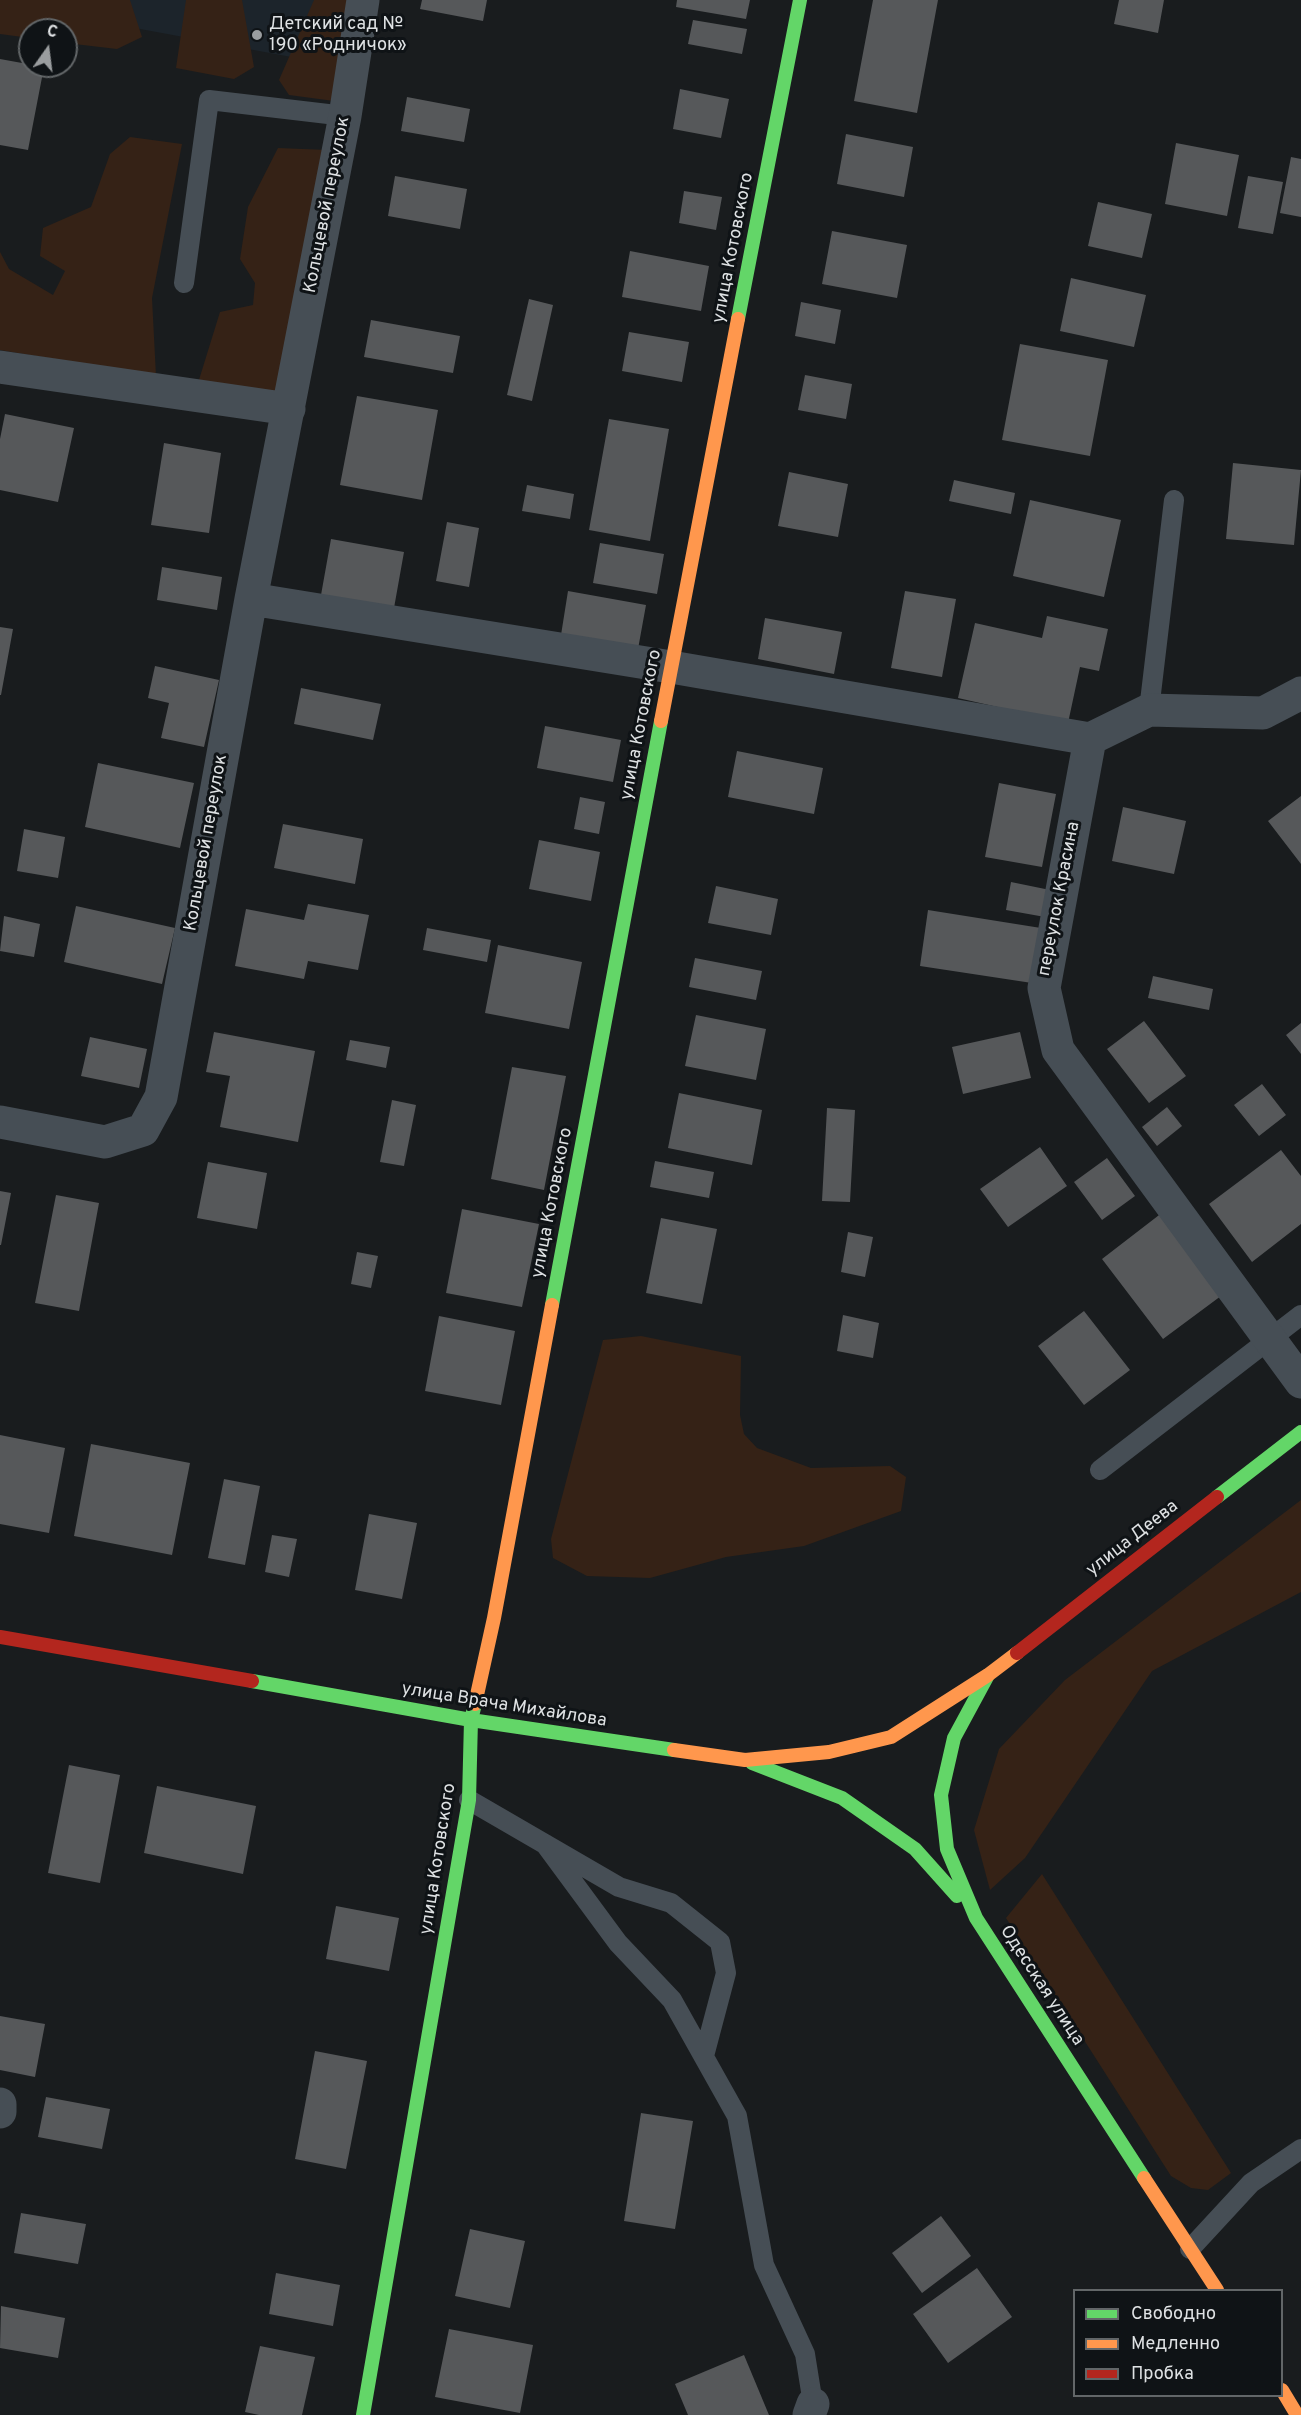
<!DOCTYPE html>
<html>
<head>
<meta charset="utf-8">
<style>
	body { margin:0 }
	#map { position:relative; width:1301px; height:2415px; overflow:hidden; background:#191c1e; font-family:Overpass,sans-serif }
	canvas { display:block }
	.legend { position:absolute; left:1073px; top:2289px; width:210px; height:108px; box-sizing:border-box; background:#0f1316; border:2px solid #626668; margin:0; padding:8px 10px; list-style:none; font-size:18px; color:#dfe2e4 }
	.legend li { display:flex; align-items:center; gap:12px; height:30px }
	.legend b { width:30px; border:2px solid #626668 }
	.north { position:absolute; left:18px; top:18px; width:60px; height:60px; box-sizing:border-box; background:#0f1316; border:2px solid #626668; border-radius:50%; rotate:14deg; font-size:16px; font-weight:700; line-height:24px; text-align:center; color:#dfe2e4 }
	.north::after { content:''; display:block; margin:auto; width:21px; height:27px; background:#9a9d9f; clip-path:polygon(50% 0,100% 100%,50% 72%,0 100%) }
</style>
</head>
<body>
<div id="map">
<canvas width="1301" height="2415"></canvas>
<ul class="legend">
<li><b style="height:8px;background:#63d668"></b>Свободно</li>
<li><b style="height:8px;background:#ff974d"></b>Медленно</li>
<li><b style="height:8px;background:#b3261e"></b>Пробка</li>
</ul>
<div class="north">С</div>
</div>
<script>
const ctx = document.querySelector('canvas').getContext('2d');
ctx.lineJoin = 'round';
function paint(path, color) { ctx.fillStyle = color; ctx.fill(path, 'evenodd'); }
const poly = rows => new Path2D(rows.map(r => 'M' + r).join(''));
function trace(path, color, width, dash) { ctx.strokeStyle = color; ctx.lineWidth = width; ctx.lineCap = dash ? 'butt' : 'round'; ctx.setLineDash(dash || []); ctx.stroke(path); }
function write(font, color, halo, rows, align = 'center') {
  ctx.font = font + ' Overpass,sans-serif'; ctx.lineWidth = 6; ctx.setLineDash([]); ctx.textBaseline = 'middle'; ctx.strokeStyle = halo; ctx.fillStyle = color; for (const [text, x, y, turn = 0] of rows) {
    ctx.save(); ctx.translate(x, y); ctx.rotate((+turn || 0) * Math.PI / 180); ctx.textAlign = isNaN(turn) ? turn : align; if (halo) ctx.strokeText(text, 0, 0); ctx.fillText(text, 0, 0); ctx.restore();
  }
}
paint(poly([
	[0,0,350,0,340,66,0,3]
]), '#1c242b');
paint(poly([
	[0,0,130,0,142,37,117,49,66,43,66,30,30,30,30,38,0,34],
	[186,0,242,0,254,67,234,79,176,68],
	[314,0,350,0,334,101,289,95,279,80],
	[130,137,182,144,152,298,156,376,0,350,0,252,9,269,53,295,65,271,40,256,43,228,91,207,110,154],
	[278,148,327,150,289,397,198,383,220,312,253,305,255,283,240,259,248,207],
	[641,1336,741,1356,740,1415,744,1434,757,1448,811,1468,890,1466,906,1477,901,1511,804,1546,726,1557,650,1578,587,1576,553,1558,551,1539,603,1340],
	[1301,1500,1301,1592,1152,1671,1025,1858,990,1890,974,1830,999,1749,1065,1680],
	[1042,1874,1231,2173,1208,2190,1191,2188,1171,2176,1006,1918]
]), '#352216');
paint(poly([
	[422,0,487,0,483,21,420,9],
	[677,0,750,0,746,19,676,7],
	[873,0,938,0,917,113,854,101],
	[1119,0,1164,0,1158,33,1114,24],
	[693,20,747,29,742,54,688,44],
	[0,59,44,67,28,150,0,145],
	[680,89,729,99,721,138,673,129],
	[407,97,470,109,464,142,401,131],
	[846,134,913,147,904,197,837,184],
	[1176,143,1239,155,1227,216,1165,204],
	[1291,157,1301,159,1301,217,1280,213],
	[395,176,467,189,460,229,388,216],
	[1248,176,1283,182,1273,234,1238,228],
	[684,191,722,197,716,230,679,223],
	[1098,202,1152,214,1142,258,1088,246],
	[832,231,907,245,897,298,822,284],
	[630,251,709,266,701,311,622,297],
	[1071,278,1146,295,1134,347,1060,331],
	[529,299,553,305,532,401,507,395],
	[801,302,841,310,835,344,795,336],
	[371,320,460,336,453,373,364,357],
	[629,332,689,342,682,382,622,371],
	[1020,344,1108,360,1090,456,1002,440],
	[805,375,852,384,846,419,798,410],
	[357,396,438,410,422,500,340,485],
	[5,414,74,428,58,502,0,490,0,439],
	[609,419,669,429,650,541,589,530],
	[164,443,221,453,209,533,151,525],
	[1233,463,1301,470,1294,545,1226,539],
	[789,472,848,484,838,537,778,526],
	[954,480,1015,493,1011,514,949,501],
	[527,485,574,494,570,519,522,511],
	[1030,500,1121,520,1104,597,1013,576],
	[447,522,479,528,469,587,436,581],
	[331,539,404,552,394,608,321,595],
	[600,543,664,554,657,594,593,583],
	[162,567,222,577,217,610,157,600],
	[568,591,646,605,638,649,561,635],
	[905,591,956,599,942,677,891,668],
	[1047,616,1108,629,1099,671,1080,667,1068,723,958,698,975,623,1042,638],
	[765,618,842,632,834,674,758,659],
	[0,627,13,629,1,695,0,695],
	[155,666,219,680,204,747,161,738,169,703,148,698],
	[301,688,381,704,373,740,294,724],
	[545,726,621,740,613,782,537,768],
	[737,751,823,768,814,814,728,797],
	[98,763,194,783,180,848,85,827],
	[999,783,1056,794,1042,867,985,857],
	[1301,796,1301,864,1268,821],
	[580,797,605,802,599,834,574,829],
	[1123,807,1186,821,1174,874,1112,861],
	[283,824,363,839,355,884,274,868],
	[24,829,65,837,58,878,17,871],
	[539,840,600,852,591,901,529,889],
	[1011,882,1050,890,1045,917,1006,910],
	[716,886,778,899,771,935,708,923],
	[308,904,369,915,358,970,308,961,304,979,235,966,246,909,304,920],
	[76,906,175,928,162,984,64,962],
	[928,910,1041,928,1032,983,920,966],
	[4,916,40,924,34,957,0,951],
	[427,928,491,940,487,962,423,950],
	[498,945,582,962,569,1029,485,1013],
	[695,958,762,971,756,1000,689,987],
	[1153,976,1213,989,1209,1010,1148,998],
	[696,1015,766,1029,756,1080,685,1066],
	[1144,1021,1186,1076,1149,1103,1107,1049],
	[1301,1023,1301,1054,1286,1035],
	[214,1032,315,1051,298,1142,220,1127,230,1076,206,1072],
	[1020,1032,1031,1078,963,1094,952,1047],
	[90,1037,147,1049,139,1088,81,1076],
	[350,1040,390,1047,386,1068,346,1060],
	[512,1067,566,1076,544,1190,491,1179],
	[1262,1084,1286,1115,1259,1136,1234,1105],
	[679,1093,762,1110,752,1165,668,1148],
	[392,1100,416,1105,404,1166,380,1162],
	[1167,1107,1182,1126,1157,1146,1142,1127],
	[827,1108,855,1110,850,1202,822,1201],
	[1040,1147,1067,1186,1008,1227,980,1189],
	[1281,1150,1301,1176,1301,1224,1252,1262,1209,1204],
	[1107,1158,1135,1196,1102,1220,1074,1182],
	[655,1161,714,1172,709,1198,650,1187],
	[208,1162,267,1173,257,1229,197,1218],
	[0,1191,11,1193,1,1245,0,1245],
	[56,1195,99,1203,79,1311,35,1303],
	[462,1209,539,1224,522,1307,446,1293],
	[1163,1212,1225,1293,1163,1339,1102,1259],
	[661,1218,717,1229,702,1304,646,1293],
	[848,1232,873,1237,865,1277,841,1272],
	[357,1252,378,1256,371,1288,351,1284],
	[1084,1311,1130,1370,1084,1405,1038,1346],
	[843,1315,879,1323,873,1358,837,1351],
	[439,1316,515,1331,501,1405,425,1391],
	[0,1435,65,1448,49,1533,0,1524],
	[91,1444,190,1463,172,1555,74,1536],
	[224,1479,260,1486,245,1565,208,1558],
	[369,1514,417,1523,402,1599,355,1590],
	[272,1535,297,1539,289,1577,265,1572],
	[69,1765,120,1775,100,1883,48,1873],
	[157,1786,256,1806,243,1874,144,1853],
	[336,1906,399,1918,389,1971,326,1959],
	[0,2016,45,2024,35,2077,0,2070],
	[315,2051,367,2061,346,2169,295,2159],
	[46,2097,110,2109,102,2149,38,2137],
	[641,2113,693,2121,675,2229,624,2221],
	[21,2213,86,2224,78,2264,14,2253],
	[941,2216,971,2256,922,2293,892,2253],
	[470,2229,525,2241,510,2308,455,2296],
	[977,2268,1012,2317,948,2363,913,2314],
	[276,2273,340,2285,333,2326,269,2314],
	[1,2306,65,2318,58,2358,0,2348],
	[449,2329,533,2345,520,2413,435,2397],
	[260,2346,315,2357,302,2415,259,2415,245,2412],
	[744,2355,769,2415,688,2415,675,2384]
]), '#56585a');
trace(poly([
	[184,283,209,100,345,116],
	[1149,710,1174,500],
	[1100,1470,1301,1315],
	[469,1800,619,1887,671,1903,720,1942,726,1973,704,2056],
	[545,1844,618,1943,672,2000,737,2116,764,2265,805,2354,813,2404],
	[1190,2249,1251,2183,1301,2149]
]), '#464e55', 20);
trace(poly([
	[0,367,289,409],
	[251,599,671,667,1090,739],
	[1090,739,1044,988,1058,1050,1301,1382],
	[1090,739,1149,710,1263,713,1301,693],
	[0,1122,105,1142,143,1130,161,1097,251,599,345,116,363,0],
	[0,2104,0,2112],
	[809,2415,813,2404]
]), '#464e55', 33);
trace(poly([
	[738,319,800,0],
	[552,1305,661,721],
	[1217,1497,1301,1432],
	[987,1677,954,1738,941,1795,947,1849,976,1918,1144,2178],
	[252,1681,471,1720,674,1750],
	[752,1763,842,1798,915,1849,957,1896],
	[363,2415,469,1800,471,1720,475,1704]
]), '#63d668', 14);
trace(poly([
	[661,721,738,319],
	[475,1704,494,1618,552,1305],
	[674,1750,745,1760,829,1752,891,1737,988,1675,1017,1653],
	[1144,2178,1217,2290],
	[1282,2390,1297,2415]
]), '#ff974d', 14);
trace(poly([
	[0,1637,252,1681],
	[1017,1653,1217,1497]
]), '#b3261e', 14);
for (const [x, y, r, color] of [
	[257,35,6,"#9a9d9f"]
]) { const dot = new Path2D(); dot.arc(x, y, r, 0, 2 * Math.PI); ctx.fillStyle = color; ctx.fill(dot); trace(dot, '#0f1316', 2); }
write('18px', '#dfe2e4', '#0f1316', [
	["Детский сад №",269,25],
	["190 «Родничок»",269,46]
], 'left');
write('18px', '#dfe2e4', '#0f1316', [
	["Кольцевой переулок",328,205,-79],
	["улица Котовского",734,248,-79],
	["улица Котовского",642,725,-79],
	["Кольцевой переулок",207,843,-80],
	["переулок Красина",1060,899,-79],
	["улица Котовского",553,1203,-79],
	["улица Деева",1133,1539,-38],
	["улица Врача Михайлова",504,1706,9],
	["улица Котовского",439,1859,-81],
	["Одесская улица",1041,1986,57]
]);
</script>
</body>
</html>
